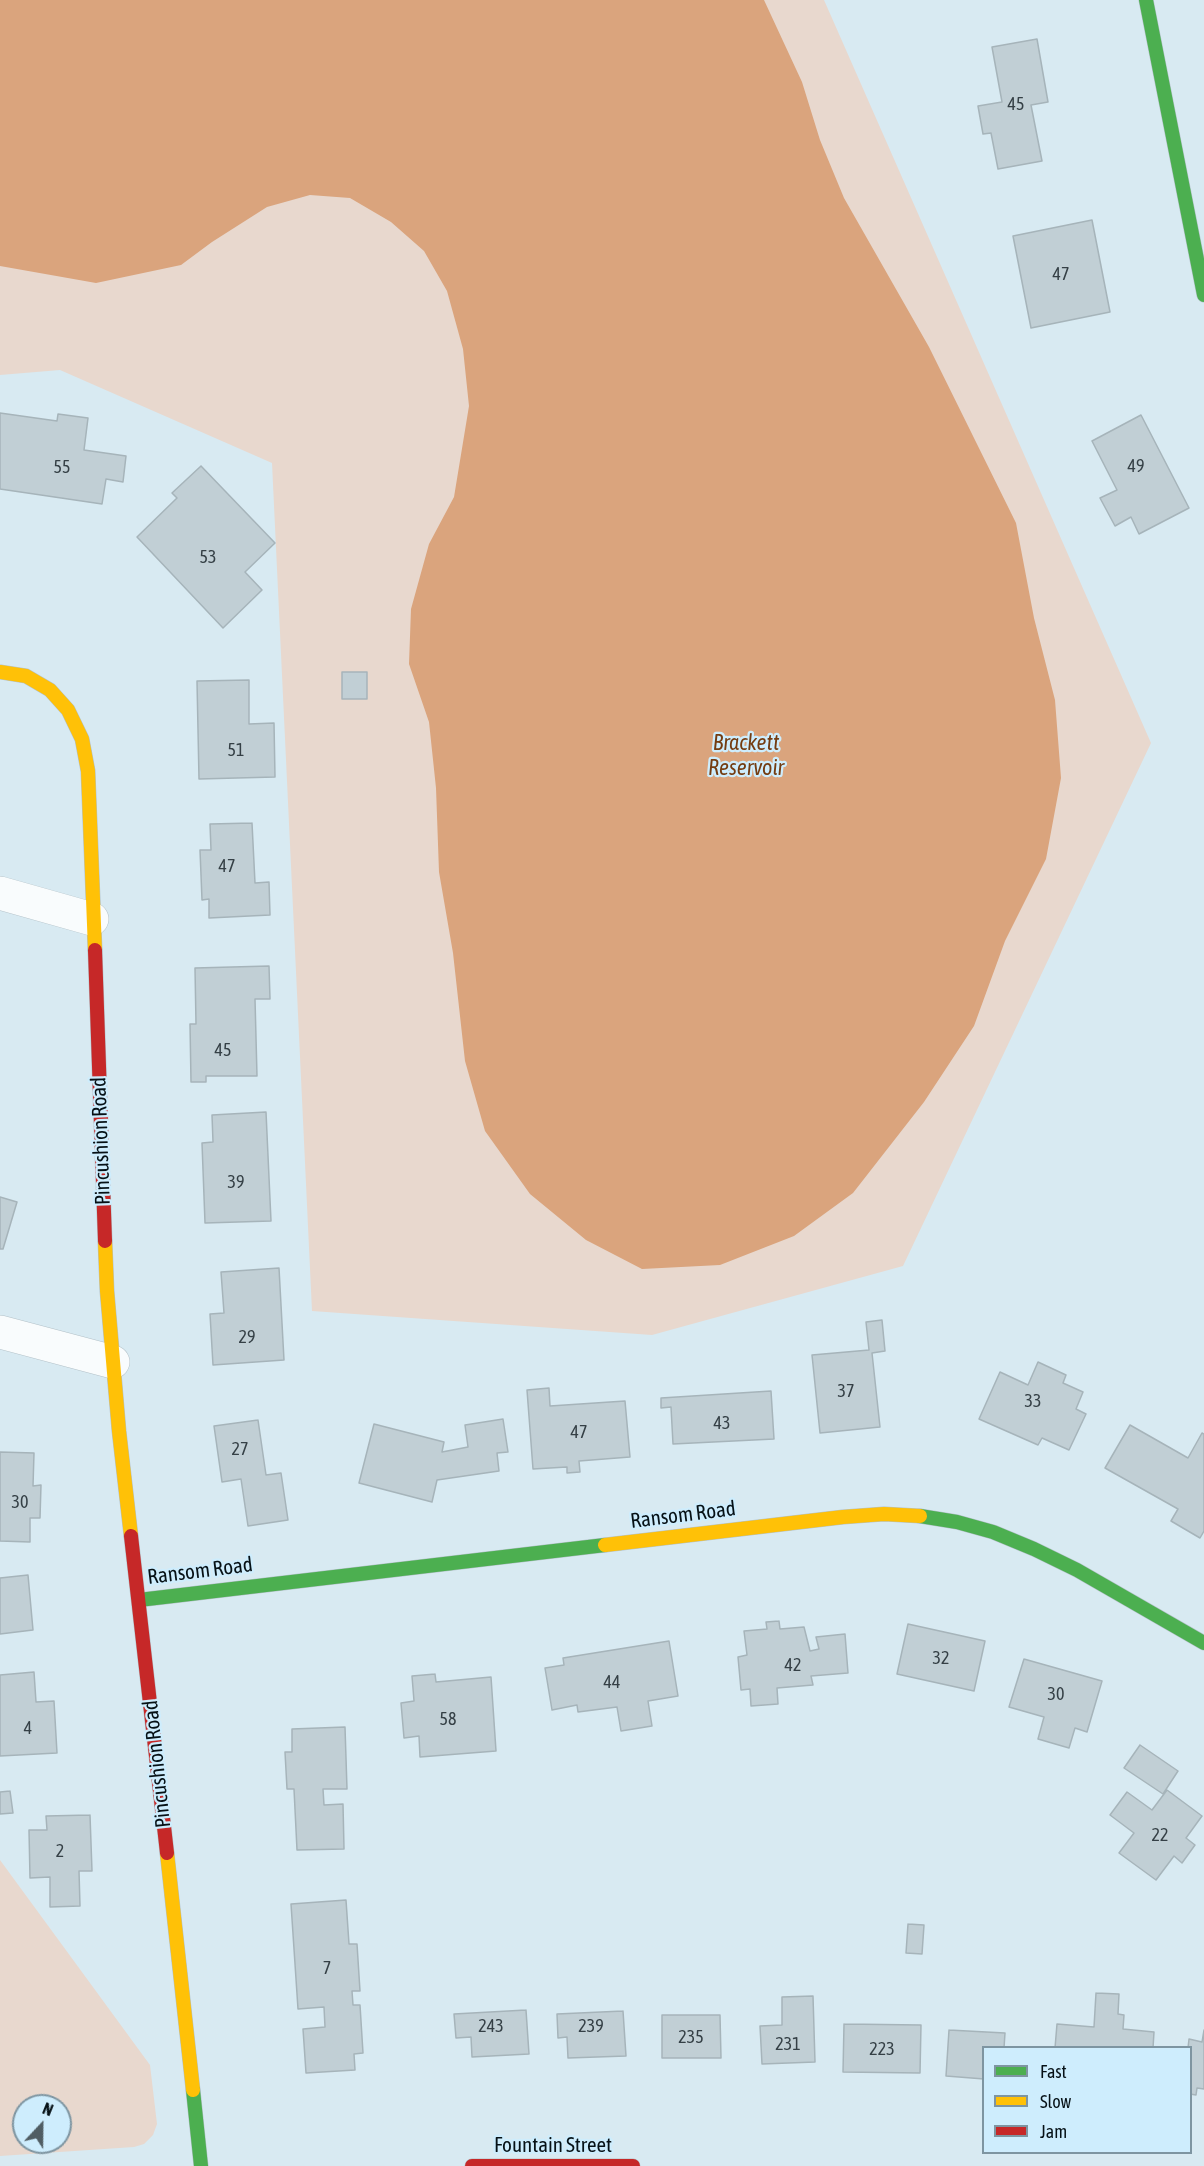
<!DOCTYPE html>
<html>
<head>
<meta charset="utf-8">
<style>
	body { margin:0 }
	#map { position:relative; width:1204px; height:2166px; overflow:hidden; background:#d8eaf2; font-family:"Asap Condensed",sans-serif }
	canvas { display:block }
	.legend { position:absolute; left:982px; top:2046px; width:210px; height:108px; box-sizing:border-box; background:#ceedfd; border:2px solid #7e95a1; margin:0; padding:8px 10px; list-style:none; font-size:18px; color:#061116 }
	.legend li { display:flex; align-items:center; gap:12px; height:30px }
	.legend b { width:30px; border:2px solid #7e95a1 }
	.north { position:absolute; left:12px; top:2094px; width:60px; height:60px; box-sizing:border-box; background:#ceedfd; border:2px solid #7e95a1; border-radius:50%; rotate:22deg; font-size:16px; font-weight:700; line-height:24px; text-align:center; color:#061116 }
	.north::after { content:''; display:block; margin:auto; width:21px; height:27px; background:#505d63; clip-path:polygon(50% 0,100% 100%,50% 72%,0 100%) }
</style>
</head>
<body>
<div id="map">
<canvas width="1204" height="2166"></canvas>
<ul class="legend">
<li><b style="height:8px;background:#4caf50"></b>Fast</li>
<li><b style="height:8px;background:#ffc107"></b>Slow</li>
<li><b style="height:8px;background:#c62828"></b>Jam</li>
</ul>
<div class="north">N</div>
</div>
<script>
const ctx = document.querySelector('canvas').getContext('2d');
ctx.lineJoin = 'round';
function paint(path, color) { ctx.fillStyle = color; ctx.fill(path, 'evenodd'); }
const poly = rows => new Path2D(rows.map(r => 'M' + r).join(''));
function trace(path, color, width, dash) { ctx.strokeStyle = color; ctx.lineWidth = width; ctx.lineCap = dash ? 'butt' : 'round'; ctx.setLineDash(dash || []); ctx.stroke(path); }
function write(font, color, halo, rows, align = 'center') {
  ctx.font = font + ' "Asap Condensed",sans-serif'; ctx.lineWidth = 4.5; ctx.setLineDash([]); ctx.textBaseline = 'middle'; ctx.strokeStyle = halo; ctx.fillStyle = color; for (const [text, x, y, turn = 0] of rows) {
    ctx.save(); ctx.translate(x, y); ctx.rotate((+turn || 0) * Math.PI / 180); ctx.textAlign = isNaN(turn) ? turn : align; if (halo) ctx.strokeText(text, 0, 0); ctx.fillText(text, 0, 0); ctx.restore();
  }
}
paint(poly([
	[0,0,824,0,1151,743,903,1266,652,1335,312,1311,272,463,60,370,0,375],
	[0,1860,150,2065,157,2124,153,2135,144,2144,134,2147,0,2156],
	[24,2106,60,2106,60,2142,24,2142]
]), '#e8d8ce');
paint(poly([
	[0,0,764,0,802,82,820,140,844,198,929,347,1016,523,1034,618,1055,700,1061,778,1046,859,1005,941,974,1026,924,1102,853,1193,794,1236,720,1265,642,1269,586,1240,530,1194,485,1131,465,1061,453,953,439,872,436,788,429,722,409,664,411,609,429,544,454,497,469,406,463,349,447,291,424,251,391,222,350,198,310,195,267,207,212,242,181,265,96,283,0,266]
]), '#daa47d');
const building = poly([
	[1037,39,1048,102,1031,105,1042,161,998,169,991,133,983,134,978,106,1002,102,992,47,1037,39],
	[1092,220,1110,312,1031,328,1013,236,1092,220],
	[0,413,57,421,58,414,88,418,84,450,126,456,123,482,106,479,102,504,0,489,0,413],
	[1141,415,1189,508,1139,534,1131,517,1115,526,1100,498,1117,490,1092,441,1141,415],
	[201,466,275,543,245,572,262,590,223,628,137,537,177,498,172,493,201,466],
	[342,672,367,672,367,699,342,699,342,672],
	[249,680,249,724,274,723,275,777,199,779,197,681,249,680],
	[252,823,255,883,269,882,270,915,209,918,209,899,202,900,200,850,211,850,210,824,252,823],
	[269,966,270,999,255,999,257,1076,206,1076,206,1082,191,1082,190,1024,196,1024,195,968,269,966],
	[266,1112,271,1221,205,1223,202,1143,213,1142,212,1115,266,1112],
	[0,1197,17,1202,3,1249,0,1249,0,1197],
	[279,1268,284,1360,213,1365,210,1314,224,1313,221,1272,279,1268],
	[882,1320,885,1351,872,1353,880,1427,820,1433,812,1355,869,1350,866,1322,882,1320],
	[1038,1362,1066,1375,1063,1383,1083,1392,1076,1409,1086,1414,1069,1450,1042,1438,1038,1445,979,1419,1000,1372,1028,1385,1038,1362],
	[549,1388,550,1406,625,1401,630,1457,579,1461,580,1472,567,1473,567,1467,533,1469,527,1390,549,1388],
	[771,1391,774,1439,673,1444,671,1407,661,1408,661,1398,771,1391],
	[503,1419,508,1452,497,1453,499,1471,437,1480,432,1502,359,1483,374,1424,444,1442,442,1452,468,1447,465,1425,503,1419],
	[258,1420,266,1475,281,1473,288,1520,248,1526,241,1479,222,1482,214,1426,258,1420],
	[1130,1425,1188,1458,1202,1433,1204,1434,1204,1531,1200,1538,1171,1521,1178,1509,1105,1468,1130,1425],
	[0,1452,34,1453,33,1486,41,1485,40,1518,30,1518,30,1542,0,1541,0,1452],
	[28,1575,33,1630,0,1634,0,1578,28,1575],
	[779,1621,780,1629,804,1627,810,1651,819,1649,816,1637,845,1634,848,1673,811,1676,813,1685,777,1688,778,1704,751,1706,750,1689,741,1690,738,1657,747,1655,744,1631,767,1629,766,1622,779,1621],
	[908,1624,985,1641,974,1691,897,1674,908,1624],
	[669,1641,678,1696,648,1701,652,1726,621,1731,617,1707,578,1712,577,1705,552,1710,545,1668,564,1665,563,1658,669,1641],
	[1024,1659,1102,1681,1087,1732,1075,1728,1069,1748,1038,1739,1044,1717,1009,1707,1024,1659],
	[34,1672,36,1702,54,1701,57,1753,0,1756,0,1675,34,1672],
	[435,1674,436,1682,491,1677,496,1751,420,1757,419,1736,404,1738,401,1703,414,1701,412,1676,435,1674],
	[345,1727,347,1789,323,1789,324,1805,343,1804,344,1849,297,1850,294,1789,287,1789,285,1752,292,1752,292,1729,345,1727],
	[1140,1745,1178,1771,1163,1794,1124,1768,1140,1745],
	[1167,1790,1202,1816,1186,1838,1195,1845,1182,1863,1174,1856,1156,1880,1119,1853,1134,1833,1110,1815,1127,1792,1152,1810,1167,1790],
	[10,1791,13,1813,0,1814,0,1792,10,1791],
	[90,1815,92,1871,79,1871,80,1906,50,1907,50,1877,30,1878,29,1830,47,1830,46,1816,90,1815],
	[346,1900,349,1944,357,1944,360,1991,352,1991,353,2005,360,2005,363,2053,354,2054,355,2070,306,2073,303,2029,325,2027,324,2007,298,2009,291,1904,346,1900],
	[908,1924,924,1925,922,1954,906,1953,908,1924],
	[1096,1993,1119,1994,1118,2014,1124,2015,1123,2029,1154,2032,1153,2048,1055,2048,1057,2024,1094,2027,1096,1993],
	[813,1996,815,2062,762,2064,760,2026,782,2025,782,1997,813,1996],
	[526,2010,529,2054,472,2057,471,2037,456,2038,454,2014,526,2010],
	[623,2011,626,2056,568,2058,567,2037,558,2038,557,2014,623,2011],
	[662,2015,720,2015,721,2058,662,2058,662,2015],
	[844,2024,921,2025,920,2073,843,2072,844,2024],
	[949,2030,1005,2033,1004,2048,984,2048,984,2079,946,2076,949,2030],
	[1204,2030,1204,2089,1197,2088,1196,2095,1190,2094,1190,2048,1188,2048,1189,2039,1202,2042,1204,2030]
]);
paint(building, '#c1cfd5');
trace(building, '#a6b4ba', 1.5);
const street = poly([
	[0,893,92,919],
	[0,1332,113,1362]
]);
const fast = poly([
	[1146,0,1204,295],
	[920,1516,957,1522,993,1532,1034,1549,1077,1570,1204,1643],
	[139,1600,605,1545],
	[193,2090,201,2166]
]);
const slow = poly([
	[0,672,26,676,50,690,68,710,82,739,88,771,95,950],
	[105,1241,107,1291,119,1431,131,1536],
	[605,1545,843,1517,884,1514,920,1516],
	[167,1853,193,2090]
]);
const jam = poly([
	[95,950,105,1241],
	[131,1536,167,1853],
	[472,2166,633,2166]
]);
trace(street, '#b3c1c8', 34);
trace(fast, '#b3c1c8', 15);
trace(slow, '#b3c1c8', 15);
trace(jam, '#b3c1c8', 15);
trace(street, '#f9fcfd', 33);
trace(fast, '#4caf50', 14);
trace(slow, '#ffc107', 14);
trace(jam, '#c62828', 14);
write('18px', '#354046', null, [
	["45",1016,104],
	["47",1061,274],
	["49",1136,466],
	["55",62,467],
	["53",208,557],
	["51",236,750],
	["47",227,866],
	["45",223,1050],
	["39",236,1182],
	["29",247,1337],
	["37",846,1391],
	["33",1033,1401],
	["43",722,1423],
	["47",579,1432],
	["27",240,1449],
	["30",20,1502],
	["32",941,1658],
	["42",793,1665],
	["44",612,1682],
	["30",1056,1694],
	["58",448,1719],
	["4",28,1728],
	["22",1160,1835],
	["2",60,1851],
	["7",327,1968],
	["243",491,2026],
	["239",591,2026],
	["235",691,2037],
	["231",788,2044],
	["223",882,2049]
]);
write('21px', '#061116', '#ceedfd', [
	["Pincushion Road",101,1141,-92],
	["Ransom Road",683,1515,-7],
	["Ransom Road",200,1571,-7],
	["Pincushion Road",157,1764,-96],
	["Fountain Street",553,2145]
]);
write('italic 22px', '#743c11', '#ceedfd', [
	["Brackett",746,743],
	["Reservoir",746,768]
]);
</script>
</body>
</html>
